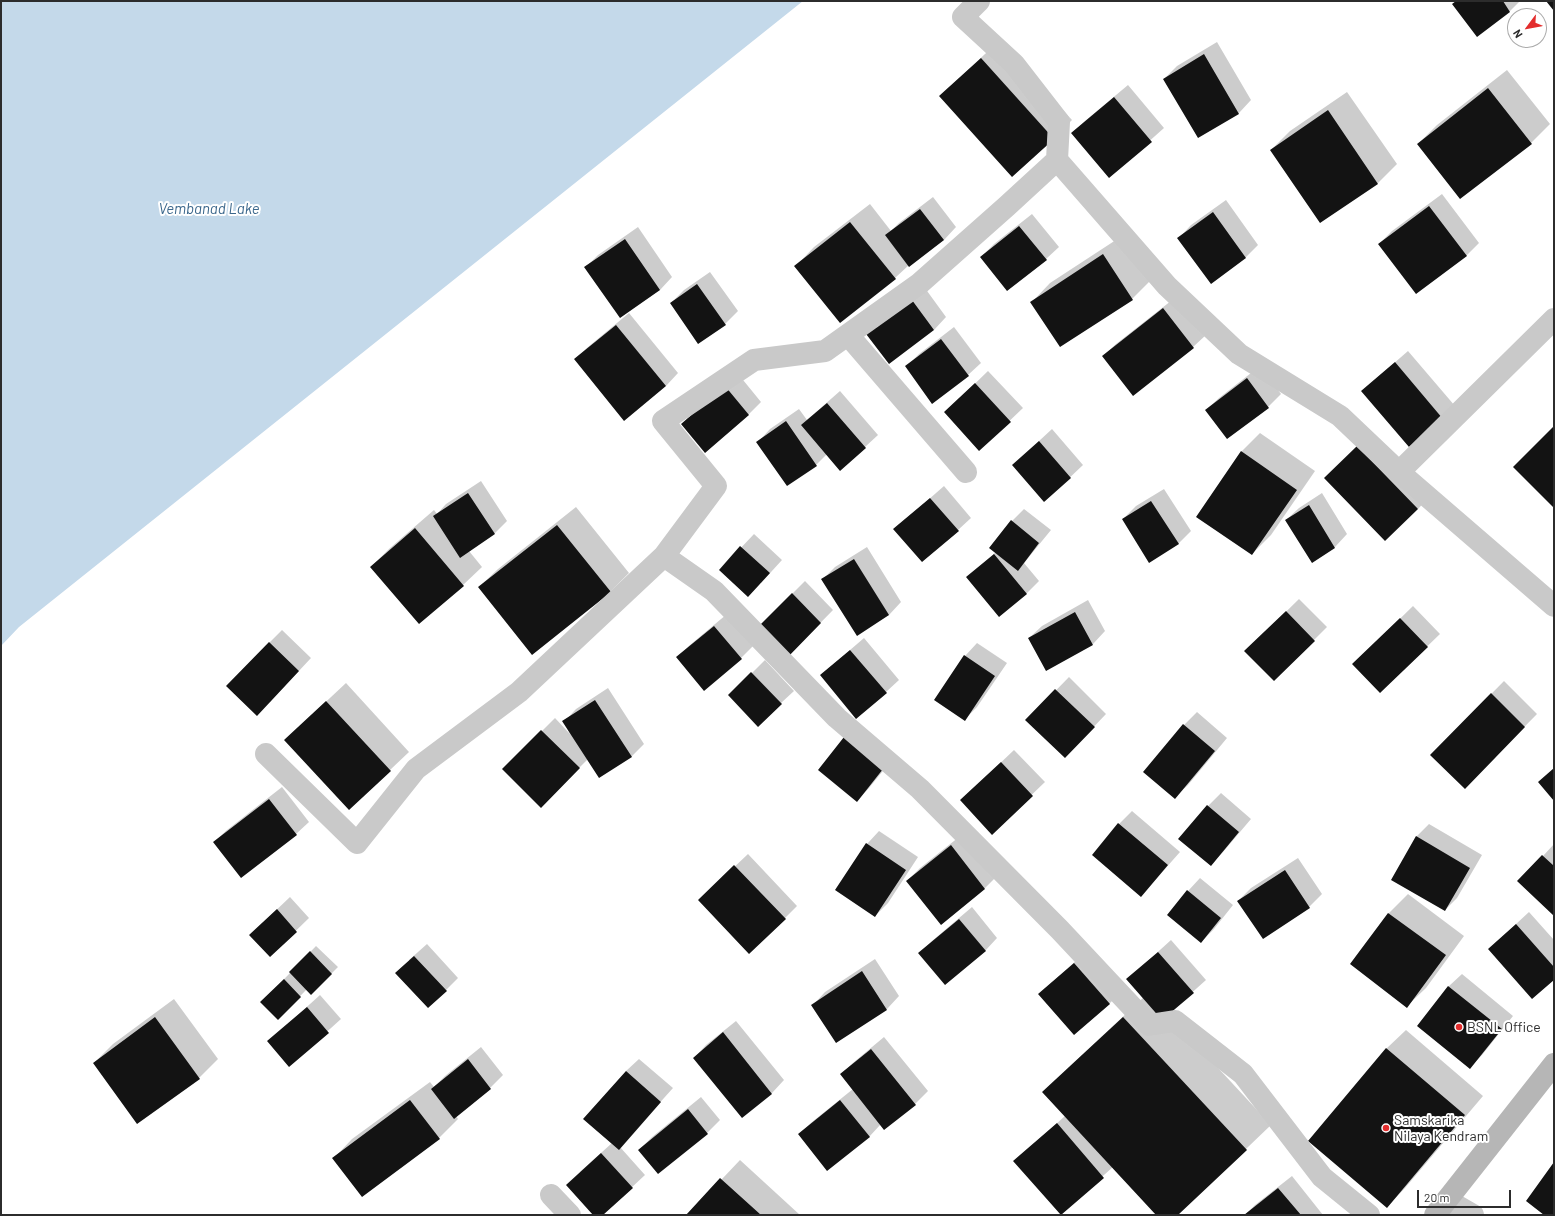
<!DOCTYPE html>
<html>
<head>
<meta charset="utf-8">
<style>
	body { margin:0 }
	#map { position:relative; width:1555px; height:1216px; overflow:hidden; background:#fff; font-family:Barlow,sans-serif }
	canvas { display:block }
	.frame { position:absolute; inset:0; border:2px solid #2c2c2c; pointer-events:none }
	.north { position:absolute; left:1507px; top:8px; width:40px; height:40px; box-sizing:border-box; background:#fff; border:1px solid #ababab; border-radius:50%; rotate:238deg; font-size:11px; font-weight:700; line-height:16px; text-align:center; color:#2c2c2c }
	.north::after { content:''; display:block; margin:auto; width:14px; height:18px; background:#e32d2d; clip-path:polygon(50% 0,100% 100%,50% 72%,0 100%) }
	.scale { position:absolute; left:1417px; top:1190px; width:94px; height:18px; box-sizing:border-box; border:2px solid #2c2c2c; border-top:0; padding-left:5px; font-size:12px; line-height:14px; white-space:nowrap; color:#2c2c2c; -webkit-text-stroke:3px #fff; paint-order:stroke }
</style>
</head>
<body>
<div id="map">
<canvas width="1555" height="1216"></canvas>
<div class="frame"></div>
<div class="north">N</div>
<div class="scale">20 m</div>
</div>
<script>
const ctx = document.querySelector('canvas').getContext('2d');
ctx.lineJoin = 'round';
function paint(path, color) { ctx.fillStyle = color; ctx.fill(path, 'evenodd'); }
const poly = rows => new Path2D(rows.map(r => 'M' + r).join(''));
function trace(path, color, width, dash) { ctx.strokeStyle = color; ctx.lineWidth = width; ctx.lineCap = dash ? 'butt' : 'round'; ctx.setLineDash(dash || []); ctx.stroke(path); }
function write(font, color, halo, rows, align = 'center') {
  ctx.font = font + ' Barlow,sans-serif'; ctx.lineWidth = 4; ctx.setLineDash([]); ctx.textBaseline = 'middle'; ctx.strokeStyle = halo; ctx.fillStyle = color; for (const [text, x, y, turn = 0] of rows) {
    ctx.save(); ctx.translate(x, y); ctx.rotate((+turn || 0) * Math.PI / 180); ctx.textAlign = isNaN(turn) ? turn : align; if (halo) ctx.strokeText(text, 0, 0); ctx.fillText(text, 0, 0); ctx.restore();
  }
}
paint(poly([
	[1,1,803,1,19,627,1,646]
]), '#c4d9ea');
paint(poly([
	[1456,1,1520,1,1510,11,1477,36],
	[1000,40,1072,120,1053,139,940,96],
	[1217,42,1251,100,1239,113,1198,137,1164,79,1177,66],
	[1507,70,1550,124,1531,143,1418,144,1437,125],
	[1128,85,1164,128,1109,177,1073,133,1085,121],
	[1347,92,1397,164,1378,183,1320,222,1271,150,1290,131],
	[1442,194,1479,243,1466,256,1379,244,1392,231],
	[933,197,956,227,944,240,909,265,895,278,796,266,814,247,870,204,891,231,899,223],
	[1226,200,1258,245,1246,257,1211,282,1179,238,1191,225],
	[1032,214,1059,247,1046,259,981,257,994,244],
	[638,227,672,277,660,290,620,317,586,267,598,255],
	[1122,236,1151,280,1132,299,1032,302,1050,283],
	[710,272,738,311,725,324,671,303,684,290],
	[922,284,946,317,934,330,877,317],
	[1176,297,1206,335,1193,347,1103,356,1116,344],
	[629,313,678,373,666,386,575,359,588,347],
	[954,327,981,363,968,375,906,367,919,354],
	[1408,351,1455,406,1442,418,1362,391],
	[1260,366,1281,394,1268,407,1206,410,1219,398],
	[988,371,1023,408,979,450,958,400],
	[739,375,761,402,749,414,705,451,682,424],
	[840,391,878,435,865,447,827,454,816,465,758,442,770,429,799,409,807,420],
	[1052,429,1083,465,1045,501,1013,465],
	[1260,433,1315,471,1271,535,1252,554,1242,451],
	[1370,434,1430,496,1418,509,1326,478],
	[481,481,507,521,495,533,469,551,482,567,463,585,371,567,390,548,434,510,437,514,446,504],
	[944,486,971,518,958,530,895,529],
	[1164,489,1191,531,1178,544,1123,519,1136,506],
	[1322,493,1347,534,1335,547,1312,561,1286,520,1299,508],
	[576,507,629,573,610,592,479,587,498,569],
	[1024,509,1051,530,1024,563,1039,581,1027,593,999,615,968,577,996,552,1012,521],
	[754,534,782,560,761,583,720,570],
	[867,547,901,602,889,615,857,634,823,579,835,567],
	[805,581,833,610,786,658,757,629],
	[1299,599,1327,627,1274,680,1246,651],
	[1088,600,1105,631,1093,644,1029,638,1042,626],
	[1413,606,1440,634,1380,692,1366,652],
	[727,614,754,645,741,658,677,657,690,645],
	[282,630,311,658,270,702,269,643],
	[864,638,899,680,886,692,821,675],
	[977,643,1007,663,977,707,964,720,965,656],
	[765,660,794,691,781,703,742,683],
	[1069,677,1106,714,1065,757,1027,720],
	[1504,681,1537,714,1477,775,1431,755],
	[346,683,409,752,390,770,285,740],
	[608,688,644,744,631,757,588,759,541,806,504,769,555,718,570,734,564,722,576,709],
	[1197,712,1227,738,1188,785,1175,797,1145,772,1184,725],
	[1014,750,1045,782,992,833,974,788],
	[895,756,869,788,857,801,819,770],
	[282,787,309,822,296,834,214,842,227,830],
	[1221,793,1251,819,1223,852,1210,865,1180,839,1208,806],
	[1132,811,1180,852,1141,896,1093,855,1119,824],
	[1429,824,1482,855,1457,898,1445,910,1392,879,1417,836],
	[879,831,918,857,888,903,875,916,867,844],
	[964,833,997,876,985,888,942,924,907,881,920,868],
	[1554,844,1554,914,1543,856],
	[748,854,797,906,785,918,712,888],
	[1298,858,1322,894,1309,907,1238,901,1251,888],
	[1200,878,1233,905,1214,929,1201,942,1188,891],
	[1408,894,1464,936,1426,988,1407,1006,1351,964,1389,913],
	[290,897,309,918,270,956,250,935],
	[972,907,997,938,985,951,920,953,932,941],
	[1529,912,1554,940,1554,979,1489,949],
	[1171,940,1206,980,1168,1014,1271,1125,1177,1215,1158,1215,1113,1167,1060,1214,1015,1161,1065,1116,1068,1068,1144,997,1128,979],
	[427,944,458,978,446,990,409,960],
	[316,946,338,967,311,994,307,989,278,1019,262,1002],
	[1087,951,1122,991,1109,1004,1039,994],
	[875,959,899,996,887,1009,837,1041,813,1005,825,992],
	[1462,974,1513,1016,1482,1055,1470,1067,1418,1025,1449,986],
	[320,995,341,1019,290,1065,269,1041],
	[174,999,218,1059,199,1078,94,1063,113,1044],
	[736,1021,784,1080,772,1093,742,1117,694,1058,706,1045],
	[1406,1030,1483,1096,1405,1188,1387,1207,1309,1141,1387,1048],
	[884,1037,928,1091,915,1104,881,1124,869,1137,799,1134,812,1122,853,1089,841,1074,854,1062],
	[481,1047,503,1075,490,1088,456,1116,458,1119,439,1138,334,1158,352,1139,430,1082,434,1087,445,1076],
	[639,1059,673,1088,620,1147,645,1175,602,1215,594,1215,580,1172,612,1143,626,1071],
	[701,1097,720,1120,707,1133,658,1173,639,1150,652,1137],
	[740,1160,800,1215,688,1215],
	[1292,1176,1323,1215,1245,1215,1255,1205]
]), '#0003');
paint(poly([
	[1456,1,1503,1,1510,12,1477,37,1452,4],
	[1546,1,1554,1,1554,11],
	[1204,54,1239,114,1198,138,1163,79],
	[981,58,1054,139,1012,177,939,96],
	[1488,88,1532,144,1460,199,1417,144],
	[1114,97,1152,142,1109,178,1071,133],
	[1328,110,1378,184,1320,223,1270,150],
	[1429,206,1467,256,1416,294,1378,244],
	[920,209,944,240,909,267,885,235],
	[1213,212,1246,258,1211,284,1177,238],
	[850,222,896,279,840,323,794,266],
	[1019,226,1047,260,1007,291,980,257],
	[625,239,660,290,620,318,584,267],
	[1103,254,1133,300,1060,347,1030,302],
	[697,284,726,325,698,344,670,303],
	[909,296,934,330,889,364,863,330],
	[1163,308,1194,348,1133,396,1102,356],
	[616,325,666,386,624,421,574,359],
	[941,339,969,376,932,404,905,366],
	[1395,362,1443,419,1409,447,1361,391],
	[1247,378,1269,408,1227,439,1205,410],
	[975,383,1011,422,979,451,944,412],
	[725,386,749,415,705,453,681,424],
	[827,403,866,448,840,471,801,425],
	[786,421,817,466,787,486,756,442],
	[1554,426,1554,508,1513,467],
	[1039,441,1071,478,1044,502,1012,465],
	[1357,446,1418,509,1385,541,1324,478],
	[1241,451,1297,490,1252,555,1196,517],
	[468,493,495,534,460,558,433,516],
	[930,498,959,531,922,562,893,529],
	[1151,501,1179,544,1149,563,1122,519],
	[1309,505,1335,548,1312,563,1285,520],
	[1011,520,1039,543,1018,571,989,548],
	[557,525,611,592,532,655,478,587],
	[415,528,464,586,419,624,370,567],
	[740,546,770,573,748,597,719,570],
	[994,554,1027,594,999,617,966,577],
	[854,559,889,615,857,636,821,579],
	[792,593,821,623,786,659,756,629],
	[1286,611,1315,641,1274,681,1244,651],
	[1075,612,1093,645,1046,671,1028,638],
	[1400,618,1428,647,1380,693,1352,664],
	[714,626,742,659,704,691,676,657],
	[269,642,299,671,257,716,226,686],
	[850,650,887,693,856,719,820,675],
	[964,655,995,676,965,721,934,700],
	[751,672,782,704,758,727,728,695],
	[1055,689,1095,727,1065,758,1025,720],
	[1491,693,1525,727,1465,789,1430,755],
	[595,700,632,757,599,778,562,721],
	[326,701,391,771,349,810,284,740],
	[1183,724,1215,751,1175,799,1143,772],
	[541,730,580,768,541,808,502,769],
	[844,737,883,769,857,802,818,770],
	[1001,762,1033,796,992,835,960,800],
	[1554,768,1554,801,1538,782],
	[269,799,297,835,241,878,213,842],
	[1207,805,1239,832,1211,866,1178,839],
	[1118,823,1168,865,1141,897,1092,855],
	[1416,836,1470,868,1445,911,1391,880],
	[866,843,906,870,875,917,835,890],
	[951,845,985,889,941,925,906,881],
	[1542,855,1554,866,1554,916,1517,881],
	[734,865,786,919,749,954,698,900],
	[1285,870,1310,908,1263,939,1237,901],
	[1187,890,1221,918,1201,943,1167,915],
	[277,909,297,932,270,957,249,935],
	[1388,913,1446,955,1407,1008,1350,964],
	[959,919,986,951,945,985,918,953],
	[1516,924,1554,967,1554,980,1532,999,1488,949],
	[310,951,332,974,311,995,289,972],
	[1158,952,1194,993,1162,1020,1126,979],
	[414,956,447,991,428,1008,395,973],
	[1074,963,1110,1004,1074,1035,1038,994],
	[862,971,887,1010,836,1043,811,1005],
	[284,979,301,997,278,1020,260,1002],
	[1448,986,1502,1029,1470,1069,1417,1026],
	[307,1007,329,1033,289,1067,267,1041],
	[155,1017,200,1079,137,1124,93,1063],
	[1123,1017,1247,1150,1178,1215,1156,1215,1042,1092],
	[723,1032,772,1094,742,1118,693,1058],
	[1386,1048,1465,1115,1387,1208,1308,1141],
	[871,1049,916,1105,884,1130,840,1074],
	[468,1059,491,1089,454,1119,431,1089],
	[626,1071,661,1102,619,1150,583,1119],
	[410,1100,440,1139,362,1197,332,1158],
	[840,1100,870,1137,827,1171,798,1134],
	[688,1109,708,1134,658,1174,638,1150],
	[1057,1123,1104,1178,1061,1215,1013,1161],
	[601,1153,633,1188,603,1215,593,1215,566,1185],
	[1554,1162,1554,1215,1544,1215,1526,1201],
	[720,1178,761,1215,686,1215],
	[1278,1188,1301,1215,1244,1215]
]), '#131313');
trace(poly([
	[979,1,963,17,1014,64,1059,122,1057,160],
	[848,335,966,472],
	[1399,472,1554,319],
	[266,754,357,843,416,769,519,692,664,556],
	[551,1195,570,1215],
	[1447,1200,1473,1215],
	[1369,1215,1322,1177,1243,1074,1175,1021,1149,1025,1060,930,920,789,837,718,714,591,664,556,716,486,663,421,754,360,825,351,919,284,1007,206,1057,160,1167,286,1239,354,1340,416,1399,472,1554,606]
]), '#c9c9c9', 22);
trace(poly([
	[1435,1215,1554,1064]
]), '#b6b6b6', 22);
for (const [x, y, r, color] of [
	[1459,1027,4,"#e32d2d"],
	[1386,1128,4,"#e32d2d"]
]) { const dot = new Path2D(); dot.arc(x, y, r, 0, 2 * Math.PI); ctx.fillStyle = color; ctx.fill(dot); trace(dot, '#fff', 1.5); }
write('14px', '#2c2c2c', '#fff', [
	["BSNL Office",1467,1027],
	["Samskarika",1394,1120],
	["Nilaya Kendram",1394,1136]
], 'left');
write('italic 15px', '#3b678c', '#fff', [
	["Vembanad Lake",209,209]
]);
</script>
</body>
</html>
